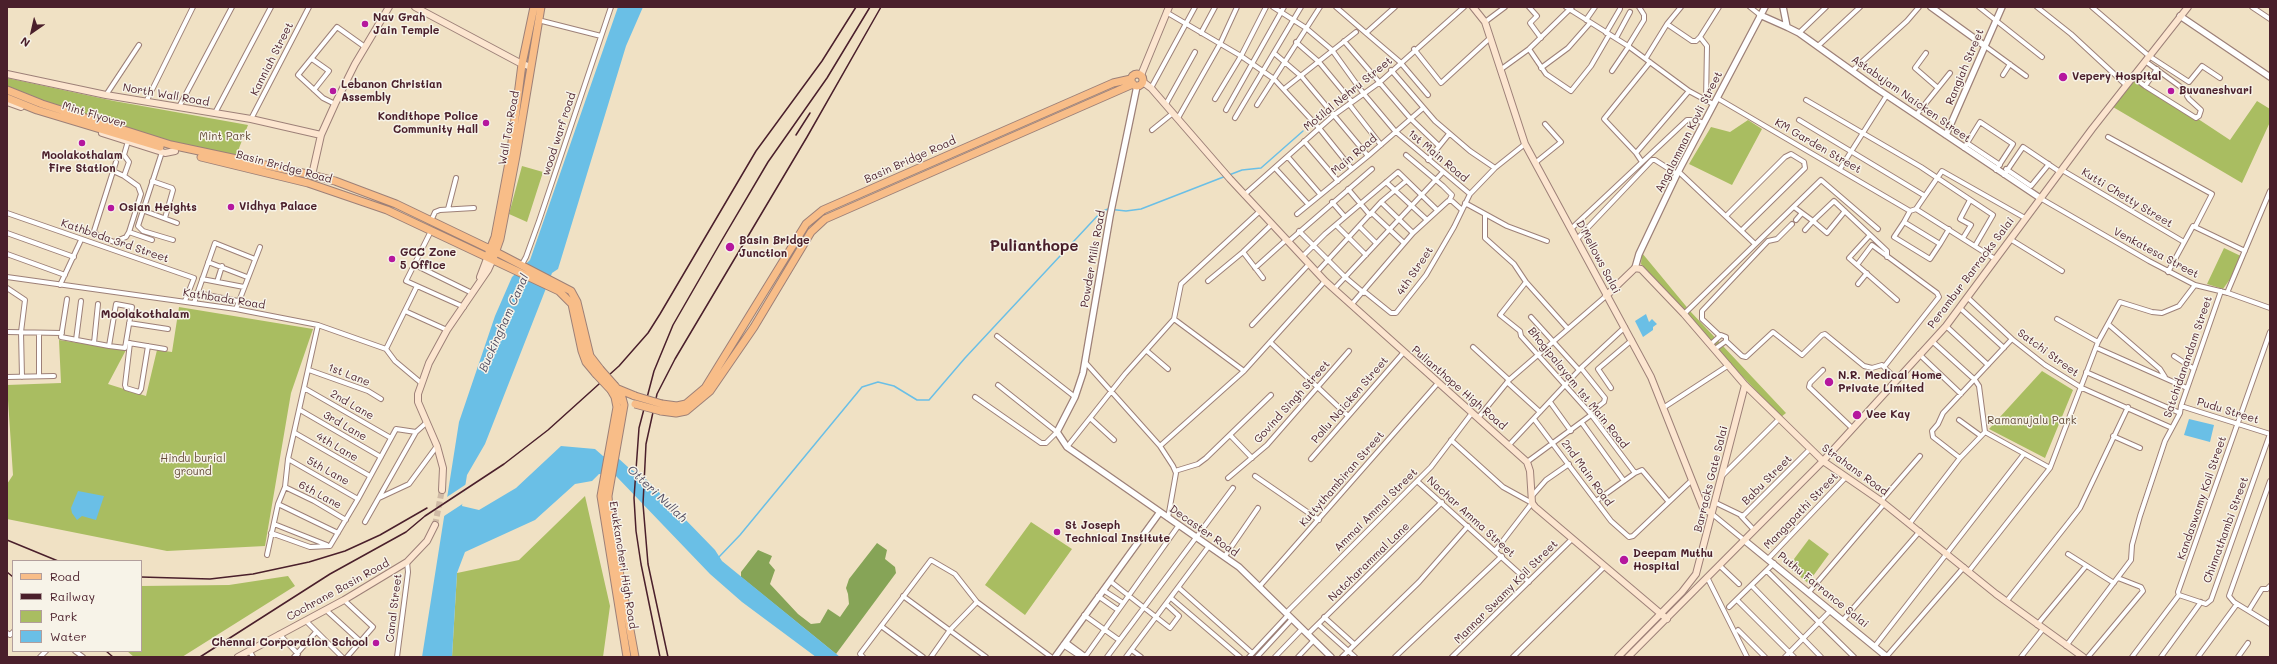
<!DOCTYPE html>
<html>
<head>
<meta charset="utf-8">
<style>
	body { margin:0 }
	#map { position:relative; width:2277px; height:664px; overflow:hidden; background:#f0e1c4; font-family:Mali,sans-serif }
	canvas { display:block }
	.frame { position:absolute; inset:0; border:8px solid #4a1f2b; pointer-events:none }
	.legend { position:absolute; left:12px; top:560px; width:130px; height:92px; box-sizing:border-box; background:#f7f3e8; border:1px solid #b29e9c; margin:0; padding:5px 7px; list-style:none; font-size:12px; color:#4a1f2b }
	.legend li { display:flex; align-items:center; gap:8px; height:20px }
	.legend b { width:20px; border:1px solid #b29e9c }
	.north { position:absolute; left:12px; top:12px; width:40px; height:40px; -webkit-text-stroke:3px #f7f3e8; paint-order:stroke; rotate:214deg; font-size:11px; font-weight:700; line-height:16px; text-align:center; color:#4a1f2b }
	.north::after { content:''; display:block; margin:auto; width:14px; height:18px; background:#4a1f2b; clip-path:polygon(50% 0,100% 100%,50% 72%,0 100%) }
</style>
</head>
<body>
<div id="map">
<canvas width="2277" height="664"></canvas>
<div class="frame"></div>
<ul class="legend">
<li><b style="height:5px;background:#f8bd88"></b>Road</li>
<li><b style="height:5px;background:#4a1f2b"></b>Railway</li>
<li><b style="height:11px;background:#a9bd61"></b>Park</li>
<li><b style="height:11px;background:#6abfe6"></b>Water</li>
</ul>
<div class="north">N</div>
</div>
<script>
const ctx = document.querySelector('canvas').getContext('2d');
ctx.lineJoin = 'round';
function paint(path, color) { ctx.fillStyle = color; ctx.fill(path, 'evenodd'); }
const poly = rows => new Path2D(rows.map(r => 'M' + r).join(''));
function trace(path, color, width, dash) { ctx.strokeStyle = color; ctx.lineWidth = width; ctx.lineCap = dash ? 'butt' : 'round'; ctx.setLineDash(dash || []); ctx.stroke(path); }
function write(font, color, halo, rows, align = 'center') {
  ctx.font = font + ' Mali,sans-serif'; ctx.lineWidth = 3; ctx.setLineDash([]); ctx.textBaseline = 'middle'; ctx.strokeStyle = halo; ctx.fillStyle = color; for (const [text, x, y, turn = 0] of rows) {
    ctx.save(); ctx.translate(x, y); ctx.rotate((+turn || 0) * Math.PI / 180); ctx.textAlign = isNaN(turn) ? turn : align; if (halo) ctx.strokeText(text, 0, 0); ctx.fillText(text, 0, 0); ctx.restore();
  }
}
paint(poly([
	[7,78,114,101,248,125,236,156,154,137,36,99,7,87],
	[2136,78,2230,140,2257,101,2270,109,2270,122,2242,183,2113,107],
	[1748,120,1762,129,1732,185,1689,164,1711,127,1730,132],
	[522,166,543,172,527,222,509,214],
	[2224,248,2245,258,2223,289,2207,284],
	[1642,253,1690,311,1786,413,1781,417,1711,343,1641,264],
	[179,307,313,329,291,393,265,546,167,551,7,519,7,484,13,475,7,385,61,383,59,340,126,350,108,384,146,396,157,350,172,352],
	[2042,371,2073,390,2045,458,1989,429],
	[585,496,610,606,603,657,452,657,457,573,519,560],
	[1031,522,1072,549,1025,615,985,585],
	[1809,539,1829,554,1808,583,1788,567],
	[288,576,295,586,182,657,134,657,127,651,141,651,141,586,229,585]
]), '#a9bd61');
paint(poly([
	[877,543,887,550,885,559,895,567,896,573,836,654,741,577,741,572,758,550,772,556,769,563,775,570,770,584,798,614,811,624,820,623,828,609,840,617,849,604,848,594,846,588,849,579]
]), '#86a457');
paint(poly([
	[618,7,643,7,626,46,558,269,552,273,485,444,467,475,462,506,479,510,516,488,561,446,595,449,603,456,618,458,629,468,647,480,715,550,722,561,840,657,816,657,742,602,710,574,616,476,599,474,592,481,575,484,535,520,465,552,457,573,452,657,422,657,459,422,495,316,512,277,530,260],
	[1646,314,1649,322,1652,319,1657,324,1653,327,1653,330,1643,337,1635,321],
	[2189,419,2214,425,2210,442,2184,435],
	[78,491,104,496,96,520,82,516,77,520,72,513,71,508]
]), '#6abfe6');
paint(poly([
	[468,483,464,493,464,503,441,518,444,499]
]), '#f0e1c4');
trace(poly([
	[1229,175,1242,170,1261,168,1303,131],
	[718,558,740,535,862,387,878,382,894,386,917,400,929,400,965,358,1101,212,1108,209,1126,211,1141,209,1226,176]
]), '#6abfe6', 1.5);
trace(poly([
	[435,525,442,490]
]), '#cfbaa5', 6, [6, 3]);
const minor = poly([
	[1273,7,1306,28,1332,50,1363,93,1395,131,1470,194],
	[1336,7,1366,33,1395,7],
	[1529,7,1537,16,1530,23,1541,38],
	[1566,7,1628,46,1689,91,1713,104],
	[1750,7,1760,15],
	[1979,7,2042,57],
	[2037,7,2071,34,2126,85],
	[2092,7,2149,56,2189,82,2202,66,2220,78],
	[2252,7,2270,19],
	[1166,12,1241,56,1274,79,1319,128,1352,169],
	[538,20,601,36],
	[1586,20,1595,7],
	[1485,22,1505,7],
	[1667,24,1692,41,1696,41,1700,37],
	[1201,33,1215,7],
	[1366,33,1400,62,1428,95],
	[1606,33,1620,9],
	[1799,33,1826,7],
	[1616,38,1630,12],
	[1344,41,1410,118,1439,146],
	[1296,42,1319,62,1352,102],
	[1628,46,1644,20,1644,15,1639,7],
	[1818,46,1860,7],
	[1985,46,2026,76],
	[1414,49,1441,83,1489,39],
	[1529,49,1546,74,1571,91,1591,66,1609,35],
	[1274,53,1302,77,1368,156],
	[1926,53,1915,68,1938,88],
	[1646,58,1667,24,1681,7],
	[312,59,329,71,314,90],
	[1541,68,1568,48,1590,23],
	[1391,70,1435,121,1470,151,1495,168],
	[1500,70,1529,49,1572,7],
	[1612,71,1629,46],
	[1852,71,1907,21,1919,7],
	[2003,75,2010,64],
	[2133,77,2145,86,2157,69],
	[2145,86,2196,118,2199,116,2201,110,2189,99,2187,96,2189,93,2145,61],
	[1151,88,1195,7],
	[1284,89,1356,32],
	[106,95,139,45],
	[1717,98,1910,211],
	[1215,99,1241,56,1266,7],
	[1806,100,1921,167,1993,215,1975,246],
	[1706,101,1707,46,1700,37,1719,7],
	[146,102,193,7],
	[335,104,323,98,298,75,337,27,365,47],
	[1166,104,1195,52],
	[1349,104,1381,145],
	[1257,105,1320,7],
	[179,107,232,7],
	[1226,110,1284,7],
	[215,113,271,7],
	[1917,114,1950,73],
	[1178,118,1220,44,1237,7],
	[1235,118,1301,7],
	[251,119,309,7],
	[1799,120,1925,196],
	[1152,130,1173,113],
	[2108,137,2212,194,2195,227,2193,226,2168,272],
	[128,141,124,155,129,162,124,176,138,186,141,194,129,232,152,240],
	[1304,141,1338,181],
	[1967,143,2000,165],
	[1964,148,1980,122,2013,144,1996,170],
	[162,152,138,226,143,231,173,240],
	[1636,153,1689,91],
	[1406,155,1443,186,1452,195,1449,201],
	[1288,157,1320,194],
	[1428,160,1449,134],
	[116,162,94,231,97,235,114,242,126,237,129,232],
	[1642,162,1636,153,1604,119,1650,62],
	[1535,163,1561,142,1545,124],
	[1275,168,1308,204],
	[1840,169,1887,95],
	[2006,169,2031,186,2049,164],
	[2062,170,2184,242],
	[113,171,124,176],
	[1679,172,1755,244],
	[2004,175,2023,147,2060,172],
	[152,181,172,188,173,190,165,218],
	[1386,182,1427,220],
	[1348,189,1370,215],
	[1244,195,1334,115,1380,82,1464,7],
	[2040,198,2149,261,2195,285,2228,293,2270,308],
	[1332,202,1345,217],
	[1381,202,1413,233],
	[1465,203,1507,226,1547,241],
	[1794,207,1813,221,1834,201,1887,251,1887,257],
	[448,209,456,178],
	[1916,209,1995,259],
	[142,210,177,223],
	[1910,211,1916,209,1942,171,2025,218],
	[1910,211,1904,222,1940,244,1949,229],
	[7,213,194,278,185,301],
	[1372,213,1404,243],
	[1297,214,1368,156,1422,109],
	[1485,215,1485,238,1514,264,1526,282,1568,329],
	[1727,215,1785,157,1791,154,1804,162,1805,168,1742,230],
	[1796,220,1802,213],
	[431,221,435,212,440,210,474,208],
	[1904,222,1894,237,1930,259,1940,244],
	[1336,225,1366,255],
	[1359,226,1376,243],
	[2195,227,2245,251],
	[1572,228,1687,120,1696,120,1704,123],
	[1805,230,1813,221,1827,233,1845,211],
	[431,231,406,281,464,307],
	[1299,231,1345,277,1364,293],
	[7,233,74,257],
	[1870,235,1849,258,1897,300],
	[1963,238,1971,225,1960,219,1970,200],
	[1577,239,1652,160,1655,160,1677,174],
	[2010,239,2062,271],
	[1288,242,1372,169],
	[1243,252,1263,278],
	[7,254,65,275],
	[1302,257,1325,234,1398,172,1437,210],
	[208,262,247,277],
	[413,264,472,293],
	[1857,265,1872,245,1937,293,1939,297,1884,367],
	[521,266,526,257,539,221,611,7],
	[1255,268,1286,240],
	[1317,272,1381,202,1406,181],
	[7,277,236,309,318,325,386,349,395,361,420,382],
	[202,279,244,287],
	[1208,281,1243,252,1272,224],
	[217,282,222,266],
	[1526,282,1500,315,1520,331,1521,336,1590,413,1635,473,1596,501],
	[1858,284,1867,273],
	[60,285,81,240],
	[7,288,25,300,21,332,22,377],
	[1335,288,1443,172],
	[1365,292,1391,313,1396,313,1426,275,1454,227,1470,194,1495,168,1525,144],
	[197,293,238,301],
	[2227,293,2270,191],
	[1967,297,2012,339,2045,365,2082,388,2172,428],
	[67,299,61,337,109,346,125,348,132,307,116,304,109,346],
	[194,303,215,243,255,259],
	[1352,304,1413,233,1448,201,1452,201,1462,210],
	[1960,308,2004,348],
	[236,309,260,247],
	[405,311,447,330],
	[1684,314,1821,180,1878,229],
	[1531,317,1579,370],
	[1174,319,1244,371],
	[2057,319,2098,342],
	[129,323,168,329],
	[2108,324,2160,369,2165,377],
	[1252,325,1309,264],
	[1946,326,1988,365],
	[7,332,62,333],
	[39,333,39,376],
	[997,336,1075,397],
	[1720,336,1702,319,1702,311,1768,241,1777,239,1792,224],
	[76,340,81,301],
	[1726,341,1742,356,1746,357,1773,332,1802,355,1822,335,1825,334,1864,366,1872,368,1882,365,1896,379],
	[1932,341,1975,380,1979,386,1985,432],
	[1270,342,1347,415],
	[94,343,98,304],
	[129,343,165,349],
	[130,343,125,385,126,388,139,392,141,389,148,346],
	[1711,344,1721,335,1726,337,1726,341,1715,349],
	[1473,347,1509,380],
	[2097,348,2187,388],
	[386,349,417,286],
	[1147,351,1168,369],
	[1919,354,1961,394],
	[2174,356,2194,369],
	[1085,362,1160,446,1173,466,1176,473,1168,518],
	[1581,368,1605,398,1604,402,1590,413],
	[309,370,368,391,381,399],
	[1823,370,1810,383,1809,387,1852,428],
	[2086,372,2180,413],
	[7,377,54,376],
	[1507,382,1540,412],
	[304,388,391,438],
	[1611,388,1598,369,1632,340],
	[975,397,1041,443,1046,443,1057,432,998,385],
	[1550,402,1571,431],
	[2181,406,2270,434],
	[1663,408,1729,365],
	[300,410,381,457],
	[1090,418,1114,440],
	[1478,418,1509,380,1606,296],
	[1534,419,1611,521,1629,537,1633,536,1692,480],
	[1959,420,1981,436],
	[1582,423,1624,481],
	[1985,432,2050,468],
	[295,433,370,476],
	[1230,435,1252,458],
	[2113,436,2140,448],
	[1451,440,1503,487,1532,503,1495,551],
	[1509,445,1581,368,1625,327],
	[1160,446,1244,371,1325,281],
	[1067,447,1125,374,1174,319,1181,284,1260,211],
	[1960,458,1933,437,1932,431,1938,424,1943,413,2012,339],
	[288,459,358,499],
	[1311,459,1404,352],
	[1527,462,1591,415],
	[1175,471,1198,464,1206,458,1271,395],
	[1635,473,1642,470,1668,501],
	[1723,475,1779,419],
	[1255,476,1319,520],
	[1228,478,1267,445,1349,351],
	[1417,481,1529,582],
	[2270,481,2229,596,2234,602,2270,624],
	[285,487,314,501,346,520],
	[1532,496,1546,480,1569,464],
	[379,498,409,484,437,446],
	[1881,501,1920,456],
	[1714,502,1743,516,1810,449],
	[278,504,338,533],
	[1711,513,1744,540],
	[1741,516,1754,530],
	[365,522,416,432,426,423],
	[1910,523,1960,458,1985,432],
	[274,524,327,545],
	[271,533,310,547,330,546,358,499,396,429,416,432],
	[2068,554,2114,583],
	[267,555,278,504,285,487,288,459,318,325],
	[1225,556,1258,508],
	[1768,559,1846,477],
	[1719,565,1739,584],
	[1767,571,1854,657],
	[1969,571,2050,468,2098,342,2120,302,2152,312,2162,313,2179,306,2195,285],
	[1707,577,1747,657],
	[1110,581,1170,628,1179,616,1166,604],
	[1752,586,1821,657],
	[1259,587,1438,383],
	[1179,588,1252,653],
	[1103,590,1123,603],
	[1809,592,1884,504],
	[2179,595,2206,604,2211,600,2270,434],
	[903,596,986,657],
	[1098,596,1118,610],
	[1171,598,1240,657],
	[344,600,373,627,347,657],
	[1737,600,1794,657],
	[2006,602,2080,508,2128,407],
	[1729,607,1774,563],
	[326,610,361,642],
	[2249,610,2262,589,2267,589,2270,586],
	[1286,613,1431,467,1472,413],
	[1084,615,1119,640],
	[1324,617,1354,644],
	[1843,620,1920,531],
	[306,621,342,657],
	[1318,624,1355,657],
	[2037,625,2086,566],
	[881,626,923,657],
	[1738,630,1765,657],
	[7,633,10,635,13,632],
	[279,634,298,654],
	[1308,634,1442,502],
	[1066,642,1085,656],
	[1063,645,1081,657],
	[1875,646,2024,454],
	[2066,646,2131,560,2132,545,2140,516,2165,441,2180,413,2181,406,2221,291],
	[249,650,253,657],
	[75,651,83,657],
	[1133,651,1141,657],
	[1887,656,1964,567],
	[40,657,46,651],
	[294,657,316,632],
	[397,657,408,572,407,562],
	[863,657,860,654,931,560,955,574,977,602,1051,657],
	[931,657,950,630,977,602],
	[1085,657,1179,525],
	[1107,657,1233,488],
	[1126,657,1209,546],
	[1249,657,1288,615],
	[1257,657,1292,619],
	[1275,657,1302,629],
	[1298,657,1314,640],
	[1342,657,1419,582,1468,526],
	[1395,657,1502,556],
	[1452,657,1572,539],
	[1513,657,1605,566],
	[1785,657,1831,610],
	[2021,657,2043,629],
	[2088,657,2143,591,2141,587,2118,578],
	[2132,657,2179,595,2178,592,2270,332],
	[2161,657,2201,602],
	[2198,657,2237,604],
	[2238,657,2248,643]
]);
const tertiary = poly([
	[1783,7,1787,27,1799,33,1873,86,2040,198],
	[1931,7,1985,46],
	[1760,15,1787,27],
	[2180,16,2270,77],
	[1137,86,1110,216,1083,373,1075,397,1057,432,1067,447,1239,567,1331,657],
	[1946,135,2002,7],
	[1635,268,1639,254,1677,174,1765,7],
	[1744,540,1887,657],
	[1055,657,1160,512]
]);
const secondary = poly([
	[415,7,520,63,531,67],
	[1473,7,1485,22,1525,144,1651,377,1703,508,1711,513],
	[7,74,106,95,251,119,321,135],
	[1141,75,1169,7],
	[1143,82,1151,88,1230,179,1325,281,1527,462,1530,471,1532,503,1535,507,1667,619],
	[7,102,21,107],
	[102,133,165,153,175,151],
	[312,175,321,135,335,104,355,64,389,7],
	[480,277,488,256],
	[1606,296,1635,268,1641,269,1684,314,1745,385,1823,461,1881,501,1996,594,2083,657],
	[442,490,443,468,437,446,418,402,418,394,429,363,447,330,488,270,493,259],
	[238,657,344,600,407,562,427,541,435,525],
	[1618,657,1682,592,1696,574,1745,385],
	[1628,657,1823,461,1946,326,2092,129,2188,7]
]);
const primary = poly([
	'1131 80a6 6 0 1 1 12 0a6 6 0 1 1-12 0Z',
	[7,90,42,104,171,145,312,175,335,181,396,204,496,252,571,291,577,302,590,356,600,369],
	[7,98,37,110,160,147],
	[201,157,308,183,387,210,559,291,572,304,582,351,586,362,596,374],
	[489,252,495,237,510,157,522,64,534,7],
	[494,256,500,239,516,156,541,7],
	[615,386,621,394,624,405,608,496,610,521,635,657],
	[618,389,635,396],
	[611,390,615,397,617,407,601,496,627,657],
	[662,404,677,406,686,404,705,388,806,224,823,210,1113,83,1131,79],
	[661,411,676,413,686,411,710,391,754,327,811,232,825,219,1133,84]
]);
trace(minor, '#9d8078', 6);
trace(tertiary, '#9d8078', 8);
trace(secondary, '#9d8078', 8);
trace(primary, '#9d8078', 9);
trace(minor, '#fff', 4);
trace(tertiary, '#fff', 5.5);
trace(secondary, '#fce5cf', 6);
trace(primary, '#f8bd88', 7);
trace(poly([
	[796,135,810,113],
	[7,540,58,561],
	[7,572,13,577],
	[141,577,210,579,253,574,309,562,345,551,380,535,427,508],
	[106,651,113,657],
	[200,657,330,574,406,532,425,516,504,464,548,430,619,366,648,333,660,314,756,151,822,61,856,7],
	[660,657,641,564,636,531,634,498,639,428,654,371,673,325,722,240,768,162,827,78,870,7],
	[668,657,648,564,643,504,646,444,657,394,675,359,807,137,881,7]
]), '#4a1f2b', 1.5);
const primaryBridge = poly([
	[600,369,615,386],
	[596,374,611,390],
	[635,396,662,404],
	[635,404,661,411]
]);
trace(primaryBridge, '#9d8078', 9, []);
trace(primaryBridge, '#f8bd88', 7);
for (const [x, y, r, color] of [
	[365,24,4,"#b5179e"],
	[2063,77,5,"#b5179e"],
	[333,91,4,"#b5179e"],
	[2171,91,4,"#b5179e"],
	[486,123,4,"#b5179e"],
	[82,143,4,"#b5179e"],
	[231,207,4,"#b5179e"],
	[111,208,4,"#b5179e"],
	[730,247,5,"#b5179e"],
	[392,259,4,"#b5179e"],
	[1829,382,5,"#b5179e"],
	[1857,415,5,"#b5179e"],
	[1057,532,4,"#b5179e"],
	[1624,560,5,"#b5179e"],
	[376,643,4,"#b5179e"]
]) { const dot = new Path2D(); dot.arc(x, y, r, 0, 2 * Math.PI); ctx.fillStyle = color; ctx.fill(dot); trace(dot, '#f7f3e8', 1.5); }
write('bold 11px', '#4a1f2b', '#f7f3e8', [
	["Nav Grah",373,18],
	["Jain Temple",373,31],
	["Vepery Hospital",2072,77],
	["Lebanon Christian",341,85],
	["Assembly",341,98],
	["Buvaneshvari",2179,91],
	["Kondithope Police",478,117,"right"],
	["Community Hall",478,130,"right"],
	["Moolakothalam",82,156,"center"],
	["Fire Station",82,169,"center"],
	["Vidhya Palace",239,207],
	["Osian Heights",119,208],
	["Basin Bridge",739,241],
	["Junction",739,254],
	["GCC Zone",400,253],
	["5 Office",400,266],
	["N.R. Medical Home",1838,376],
	["Private Limited",1838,389],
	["Vee Kay",1866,415],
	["St Joseph",1065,526],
	["Technical Institute",1065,539],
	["Deepam Muthu",1633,554],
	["Hospital",1633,567],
	["Chennai Corporation School",368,643,"right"]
], 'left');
write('11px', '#4a1f2b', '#f7f3e8', [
	["Kanniah Street",272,59,-63],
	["Rangiah Street",1965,67,-67],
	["Motilal Nehru Street",1348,94,-39],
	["North Wall Road",166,95,10],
	["Astabujam Naicken Street",1911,99,35],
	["Mint Flyover",94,115,17],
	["Wall Tax Road",509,128,-80],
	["Angalamman Kovli Street",1689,132,-63],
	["wood warf road",559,134,-72],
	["KM Garden Street",1818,146,30],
	["Main Road",1354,155,-40],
	["1st Main Road",1438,156,40],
	["Basin Bridge Road",910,160,-24],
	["Basin Bridge Road",284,167,15],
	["Kutti Chetty Street",2127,198,31],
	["Kathbeda 3rd Street",115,241,19],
	["Venkatesa Street",2156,253,28],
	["D'Mellows Salai",1598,257,62],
	["Powder Mills Road",1093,259,-80],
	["4th Street",1415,271,-56],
	["Perambur Barracks Salai",1971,273,-53],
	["Kathbada Road",224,299,9],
	["Satchi Street",2048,353,36],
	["Satchidanandam Street",2188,357,-71],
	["1st Lane",349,375,21],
	["Pulianthope High Road",1459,388,41],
	["Bhogipalayam 1st Main Road",1578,388,51],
	["Pollu Naicken Street",1350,400,-49],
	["Govind Singh Street",1292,402,-48],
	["2nd Lane",352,405,30],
	["Pudu Street",2228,411,17],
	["3rd Lane",345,426,30],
	["4th Lane",337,447,30],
	["Strahans Road",1855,470,36],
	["5th Lane",328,471,29],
	["2nd Main Road",1587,473,54],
	["Kuttythambiran Street",1342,479,-49],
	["Barracks Gate Salai",1711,479,-76],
	["Babu Street",1767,480,-45],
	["6th Lane",320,495,28],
	["Kandaswamy Koil Street",2202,498,-71],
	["Ammai Ammal Street",1376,510,-45],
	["Mangapathi Street",1801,511,-46],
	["Nachar Amma Street",1471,517,42],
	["Chinnathambi Street",2226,530,-70],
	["Decaster Road",1204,531,35],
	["Natcharammal Lane",1369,562,-44],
	["Erukkancheri High Road",623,565,81],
	["Cochrane Basin Road",338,590,-29],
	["Puthu Farrance Salai",1823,590,39],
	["Mannar Swamy Koil Street",1506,592,-45],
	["Canal Street",394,608,-83]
]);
write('11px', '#664e3b', '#f7f3e8', [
	["Mint Park",225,137],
	["Ramanujalu Park",2032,421],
	["Hindu burial",193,459],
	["ground",193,472]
]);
write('bold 12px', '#4a1f2b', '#f7f3e8', [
	["Moolakothalam",145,314]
]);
write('italic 12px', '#544f63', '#f7f3e8', [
	["Buckingham Canal",504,323,-66],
	["Otteri Nullah",657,494,43]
]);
write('bold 15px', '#4a1f2b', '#f7f3e8', [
	["Pulianthope",1034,246]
]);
</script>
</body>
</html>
